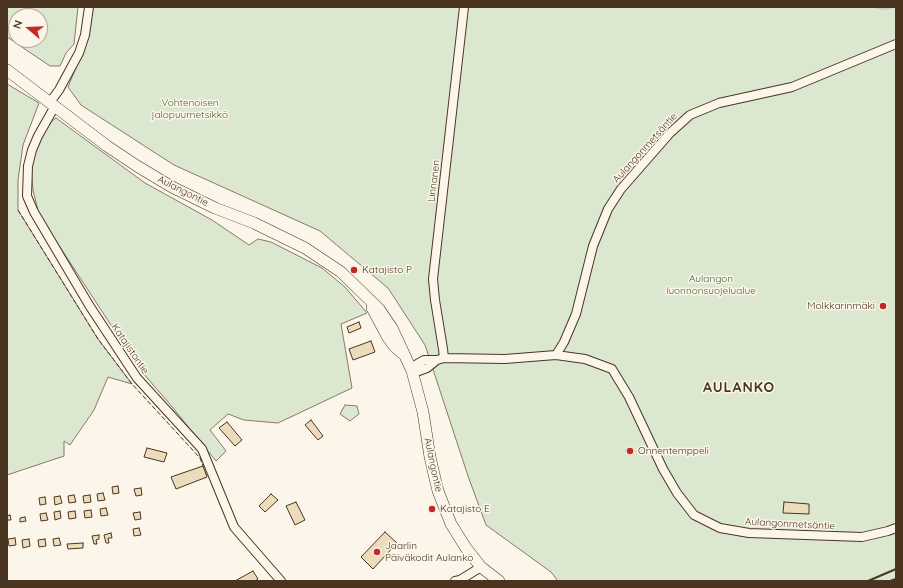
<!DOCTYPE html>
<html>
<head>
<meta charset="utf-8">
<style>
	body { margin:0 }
	#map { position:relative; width:903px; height:588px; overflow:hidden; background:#fbf6e9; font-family:Quicksand,sans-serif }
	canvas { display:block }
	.frame { position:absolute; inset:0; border:8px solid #4a3520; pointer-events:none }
	.north { position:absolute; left:8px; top:8px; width:40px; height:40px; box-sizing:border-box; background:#fbf6e9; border:1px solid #b4a999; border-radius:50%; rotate:289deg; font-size:11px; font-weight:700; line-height:16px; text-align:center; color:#4a3520 }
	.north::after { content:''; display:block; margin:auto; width:14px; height:18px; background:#c62828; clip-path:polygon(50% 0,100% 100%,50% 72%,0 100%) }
</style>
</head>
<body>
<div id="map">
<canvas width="903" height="588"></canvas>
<div class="frame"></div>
<div class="north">N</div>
</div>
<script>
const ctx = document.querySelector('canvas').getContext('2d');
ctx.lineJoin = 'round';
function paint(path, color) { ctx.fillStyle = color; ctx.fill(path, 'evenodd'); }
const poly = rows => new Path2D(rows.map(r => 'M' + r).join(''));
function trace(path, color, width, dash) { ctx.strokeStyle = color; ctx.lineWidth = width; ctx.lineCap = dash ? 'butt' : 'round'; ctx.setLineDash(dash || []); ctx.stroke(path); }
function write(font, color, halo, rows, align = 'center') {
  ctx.font = font + ' Quicksand,sans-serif'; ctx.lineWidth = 3; ctx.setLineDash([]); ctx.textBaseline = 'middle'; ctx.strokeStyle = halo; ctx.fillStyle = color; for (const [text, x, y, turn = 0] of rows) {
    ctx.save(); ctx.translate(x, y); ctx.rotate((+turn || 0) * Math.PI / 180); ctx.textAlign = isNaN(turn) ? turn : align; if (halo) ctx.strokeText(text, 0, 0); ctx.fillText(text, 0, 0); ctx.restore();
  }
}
const green = poly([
	[7,7,78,7,74,44,66,53,60,66,50,66,7,37,7,7],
	[16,16,40,16,40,40,16,40,16,16],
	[91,7,896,7,896,581,558,581,551,572,486,525,468,476,425,345,388,288,320,231,174,165,81,105,68,87,80,58,91,7],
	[7,84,39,103,23,145,18,180,18,210,98,339,132,384,108,377,94,410,70,445,64,441,64,456,7,475,7,84],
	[56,118,145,183,212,220,249,245,258,239,271,242,322,268,345,287,367,313,341,324,352,388,278,423,244,420,228,414,210,430,226,451,216,461,169,403,141,371,39,215,33,190,31,170,32,158,43,135,51,122,56,118],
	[345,405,357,406,359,414,350,421,340,414,345,405]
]);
paint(green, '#dce7d0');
trace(green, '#887966', 1);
trace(poly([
	[875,7,885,9,892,7]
]), '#c9cecd', 2.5);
const building = poly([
	[359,322,361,328,349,333,347,327,359,322],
	[371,341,375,352,353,360,349,349,371,341],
	[311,420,323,436,318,440,305,425,311,420],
	[227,422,242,440,235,446,219,428,227,422],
	'626 451a4 4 0 1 1 8 0a4 4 0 1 1-8 0Z',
	[147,448,167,453,164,462,144,457,147,448],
	[203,466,207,477,176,489,171,477,203,466],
	[118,486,119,493,113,494,112,487,118,486],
	[141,488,142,495,136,496,134,489,141,488],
	[103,493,105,500,98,501,97,494,103,493],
	[271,494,278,500,265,512,259,506,271,494],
	[74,495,76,502,69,503,68,496,74,495],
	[90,495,91,502,84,503,83,496,90,495],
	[60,496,62,503,55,505,54,497,60,496],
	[45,497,46,504,40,505,39,498,45,497],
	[296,502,305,520,295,525,286,506,296,502],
	[784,502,809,504,809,514,783,513,784,502],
	[106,508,108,515,101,516,100,509,106,508],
	[91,510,92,517,85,518,84,511,91,510],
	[60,511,61,518,55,520,54,512,60,511],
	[75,511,76,518,69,519,68,512,75,511],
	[140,512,141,519,135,520,133,513,140,512],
	[46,513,48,520,41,521,40,514,46,513],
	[10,515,11,520,7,520,7,516,10,515],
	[25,517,26,521,20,522,20,518,25,517],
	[139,528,141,535,134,536,133,529,139,528],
	[385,532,397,543,373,569,361,557,385,532],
	[111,533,112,538,108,538,109,543,106,543,104,535,111,533],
	[99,535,99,539,96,540,97,544,94,544,92,536,99,535],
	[15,538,16,545,9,546,8,539,15,538],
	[59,538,61,545,54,546,53,539,59,538],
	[29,539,30,546,23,548,22,540,29,539],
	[45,539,46,546,39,547,38,540,45,539],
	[83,543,83,548,68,549,67,544,83,543],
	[253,571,258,579,255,581,235,581,253,571]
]);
paint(building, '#ecdcbc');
trace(building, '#4a3520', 1);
const street = poly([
	[896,44,792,87,719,103,690,115,670,133,621,189,608,209,593,246,576,314,564,342,556,355,585,359,612,369,629,397,663,469,677,493,694,515,720,528,749,533,862,537,888,531,896,528],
	[50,102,59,90,79,53,85,35,89,7],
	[55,106,38,136,32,150,28,166,27,196,34,212,89,305,137,378,202,449,234,527,281,581],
	[444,358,443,349,435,300,433,279,464,7],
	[412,371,419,371,427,368,437,360,444,358,505,359,556,355],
	[412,371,417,364,424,360,437,360],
	[455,581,460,580,481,567]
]);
const secondary = poly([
	[7,70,107,146,137,166,172,187,215,208,254,223,305,248,341,272,379,309,392,328,412,371,423,412,430,457,438,491,451,524,466,548,481,567,499,581],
	[372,308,387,336,394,346,402,353]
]);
trace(street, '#4a3520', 10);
trace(secondary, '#4a3520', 12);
trace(street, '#fbf6e9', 8);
trace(secondary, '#fbf6e9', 11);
trace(poly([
	[18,210,98,339,132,384,200,458,203,466]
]), '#4a3520', 1, [5, 2]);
trace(poly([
	[868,581,896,569],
	[890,581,896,579]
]), '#4a3520', 2);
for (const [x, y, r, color] of [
	[354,270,4,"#c62828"],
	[883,306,4,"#c62828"],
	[630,451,4,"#c62828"],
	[432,509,4,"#c62828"],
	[377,552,4,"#c62828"]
]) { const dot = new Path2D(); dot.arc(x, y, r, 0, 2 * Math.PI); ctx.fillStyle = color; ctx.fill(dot); trace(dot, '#fbf6e9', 1.5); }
write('10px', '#436837', '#fbf6e9', [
	["Vohtenoisen",190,103],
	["jalopuumetsikkö",190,115],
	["Aulangon",711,279],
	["luonnonsuojelualue",711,291]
]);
write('10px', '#4a3520', '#fbf6e9', [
	["Aulangonmetsäntie",645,148,-48],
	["Linnanen",434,181,-83],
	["Aulangontie",183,191,27],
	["Katajistontie",130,349,56],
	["Aulangontie",433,465,78],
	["Aulangonmetsäntie",790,524,3]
]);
write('10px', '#4a3520', '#fbf6e9', [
	["Katajisto P",362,270],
	["Molkkarinmäki",875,306,"right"],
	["Onnentemppeli",638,451],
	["Katajisto E",440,509],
	["Jaarlin",385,546],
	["Päiväkodit Aulanko",385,558]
], 'left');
ctx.letterSpacing = '1px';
write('bold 14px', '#4a3520', '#fbf6e9', [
	["AULANKO",739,388]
]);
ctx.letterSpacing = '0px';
</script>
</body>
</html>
